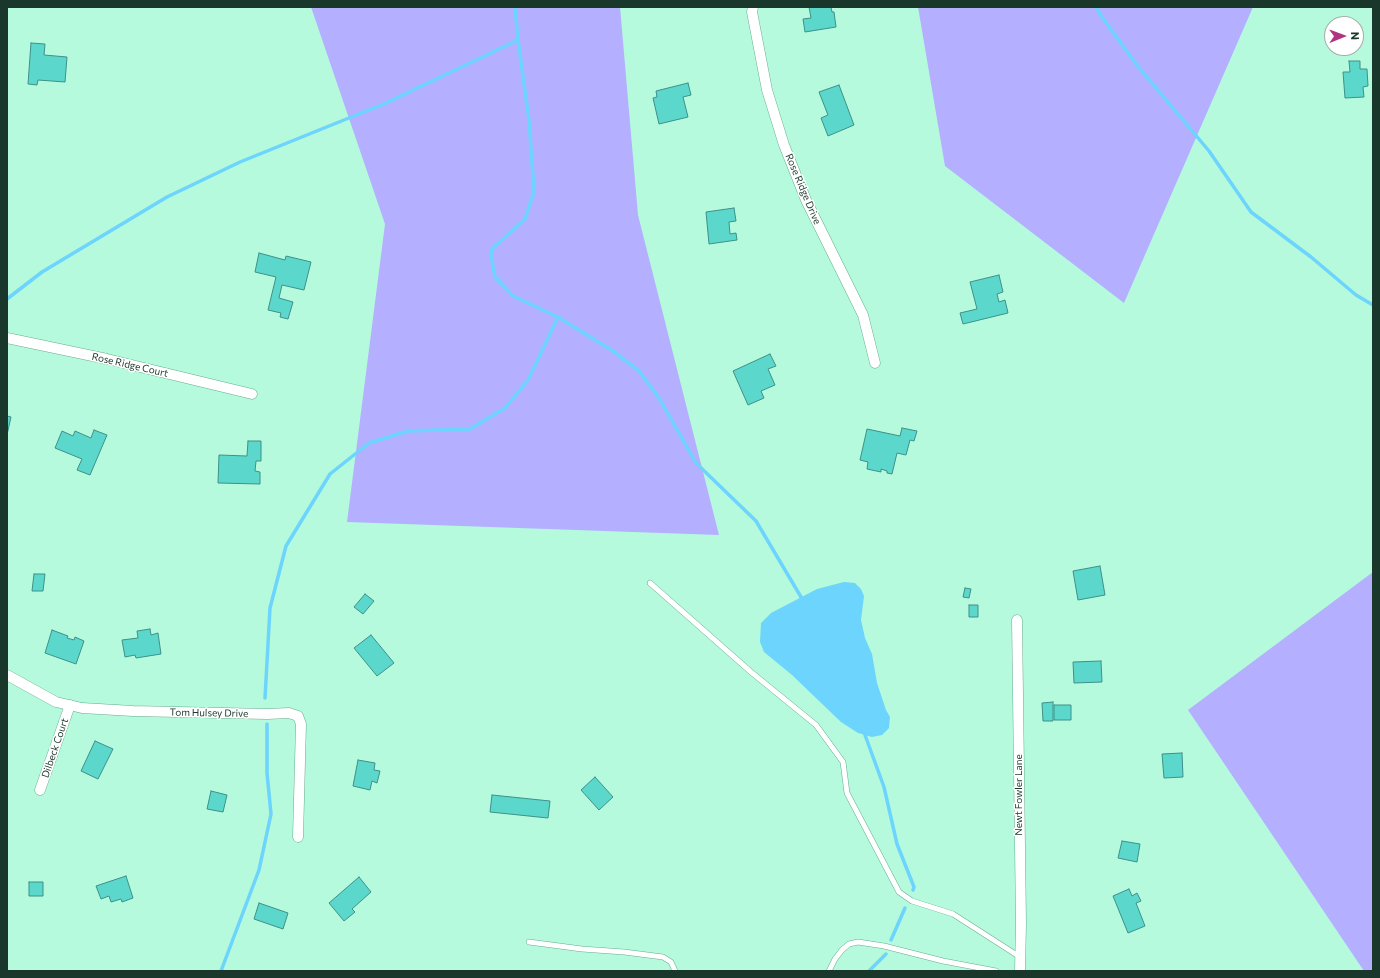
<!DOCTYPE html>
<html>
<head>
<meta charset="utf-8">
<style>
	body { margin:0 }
	#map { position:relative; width:1380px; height:978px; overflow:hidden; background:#b5fadc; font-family:Commissioner,sans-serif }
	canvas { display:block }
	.frame { position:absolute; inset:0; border:8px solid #1a372b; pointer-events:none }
	.north { position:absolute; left:1324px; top:16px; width:40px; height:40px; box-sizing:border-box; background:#fff; border:1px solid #a3afaa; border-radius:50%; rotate:89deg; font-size:11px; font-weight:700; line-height:16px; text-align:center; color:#1a372b }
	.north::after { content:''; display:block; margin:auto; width:14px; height:18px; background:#b13483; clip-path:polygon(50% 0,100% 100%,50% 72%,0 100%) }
</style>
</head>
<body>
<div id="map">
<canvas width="1380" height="978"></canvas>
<div class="frame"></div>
<div class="north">N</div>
</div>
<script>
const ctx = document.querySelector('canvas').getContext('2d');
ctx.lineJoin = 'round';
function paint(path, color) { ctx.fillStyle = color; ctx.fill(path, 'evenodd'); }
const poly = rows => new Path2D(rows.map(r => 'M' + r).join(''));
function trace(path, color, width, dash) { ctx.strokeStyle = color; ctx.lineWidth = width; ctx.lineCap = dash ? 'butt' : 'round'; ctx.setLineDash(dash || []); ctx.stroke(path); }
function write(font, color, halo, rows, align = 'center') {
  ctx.font = font + ' Commissioner,sans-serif'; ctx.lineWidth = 3; ctx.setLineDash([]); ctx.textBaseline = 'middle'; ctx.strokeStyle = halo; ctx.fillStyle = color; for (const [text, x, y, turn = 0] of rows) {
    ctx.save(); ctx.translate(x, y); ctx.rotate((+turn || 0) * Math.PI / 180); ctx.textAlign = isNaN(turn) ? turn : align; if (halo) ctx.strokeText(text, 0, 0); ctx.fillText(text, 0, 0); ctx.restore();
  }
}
paint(poly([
	[311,7,620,7,638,215,719,535,347,522,385,224],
	[918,7,1253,7,1124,303,945,166],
	[1373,572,1373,971,1364,971,1188,710]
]), '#b4afff');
paint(poly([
	[844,582,855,583,861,589,864,596,861,620,865,638,872,654,877,683,886,710,890,717,889,728,882,735,872,737,858,733,841,722,792,675,764,652,760,642,761,623,771,613,817,589]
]), '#6cd4fd');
trace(poly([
	[515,7,518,40,529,120,534,191,525,219,492,249,491,255,495,277,513,296,558,317,613,351,639,371,659,398,696,463,756,521,801,597],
	[1096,7,1102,17,1136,64,1209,151,1251,212,1311,257,1356,295,1373,305],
	[7,299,42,272,167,197,240,162,386,103,518,40],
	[265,698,270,608,286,546,330,474,369,443,408,431,470,429,505,408,528,380,558,317],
	[865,735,884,787,897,844,914,887,913,890],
	[891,940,905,908],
	[221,971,259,870,271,814,267,773,267,724],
	[869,971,886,954]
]), '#6cd4fd', 3.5);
const building = poly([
	[809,7,831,7,832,12,834,12,836,27,805,32,803,19,811,18,809,7],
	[31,43,45,44,44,55,67,57,65,82,38,80,37,85,28,84,31,43],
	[1349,61,1360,61,1360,69,1367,69,1368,86,1363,87,1364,97,1345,98,1343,72,1350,72,1349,61],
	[688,83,691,95,683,97,688,117,659,124,653,98,657,97,656,91,688,83],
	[839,85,854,125,828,136,821,118,828,115,819,92,839,85],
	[734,208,736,221,729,222,730,234,736,233,737,240,709,244,706,212,734,208],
	[259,253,285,260,286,256,311,262,304,290,282,285,279,298,293,302,288,319,280,317,281,313,268,310,276,277,255,272,259,253],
	[999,275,1003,292,997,294,999,302,1005,300,1008,313,963,324,960,313,977,309,970,282,999,275],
	[770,354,776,366,768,369,775,385,761,391,764,398,748,405,733,371,770,354],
	[7,416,11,417,7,435,7,416],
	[902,428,917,431,914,441,910,440,906,455,897,453,892,474,887,473,887,471,881,469,881,472,867,469,868,462,860,460,867,429,900,436,902,428],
	[94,430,107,435,90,475,77,470,82,459,55,448,62,431,73,436,75,431,91,438,94,430],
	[248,441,261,441,261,461,256,461,255,471,260,472,260,484,218,483,219,455,247,456,248,441],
	[1100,566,1105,595,1078,600,1073,571,1100,566],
	[34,574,45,574,43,591,32,591,34,574],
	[965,588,971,589,969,598,963,597,965,588],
	[365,594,374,601,363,614,354,607,365,594],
	[969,605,978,605,978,617,969,617,969,605],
	[150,629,151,635,158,633,161,654,136,658,135,655,125,657,122,640,138,638,137,631,150,629],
	[52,630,68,636,67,638,74,640,75,637,84,641,76,664,45,653,52,630],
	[371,635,394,663,377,676,354,648,371,635],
	[1101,661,1102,682,1074,683,1073,662,1101,661],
	[1053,702,1053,721,1043,721,1042,703,1053,702],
	[1054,705,1071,705,1071,720,1054,720,1054,705],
	[95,741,113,749,98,779,81,771,95,741],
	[1182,753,1183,777,1164,778,1162,754,1182,753],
	[358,760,375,763,374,770,380,771,377,783,372,781,370,790,353,786,358,760],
	[595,777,613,797,599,810,581,790,595,777],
	[211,791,227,795,223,812,207,809,211,791],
	[492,795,550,801,548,818,490,812,492,795],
	[1122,841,1140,844,1137,862,1118,858,1122,841],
	[126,876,133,898,122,902,121,899,111,902,109,896,101,899,96,886,126,876],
	[359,877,371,892,352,909,355,912,344,921,329,903,359,877],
	[29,882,43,882,43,896,29,896,29,882],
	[1129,889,1132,896,1137,893,1141,901,1136,903,1145,926,1128,933,1113,896,1129,889],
	[259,903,288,913,283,929,254,919,259,903]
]);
paint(building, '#5bd8cb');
trace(building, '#3e9088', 1);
const lane = poly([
	[650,583,751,672,816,725,843,762,847,793,899,892,912,901,953,914,1020,957],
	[529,942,582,949,624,952,663,957,671,962,675,971],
	[829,971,835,959,842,950,849,944,858,942,884,946,943,961,996,971]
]);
const street = poly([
	[753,7,752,12,767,90,784,145,806,200,863,315,875,363],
	[7,338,107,359,252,394],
	[1017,620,1021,923,1020,971],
	[7,675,56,702,82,708,133,711,267,714,289,713,298,716,301,724,298,837],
	[40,790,70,705]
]);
trace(lane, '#69ac91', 6);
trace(street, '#69ac91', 11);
trace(lane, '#fff', 5);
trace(street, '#fff', 10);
write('10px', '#1a372b', '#fff', [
	["Rose Ridge Drive",803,189,67],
	["Rose Ridge Court",130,365,13],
	["Tom Hulsey Drive",209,713,1],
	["Dilbeck Court",55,748,-71],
	["Newt Fowler Lane",1019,795,-90]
]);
</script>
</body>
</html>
